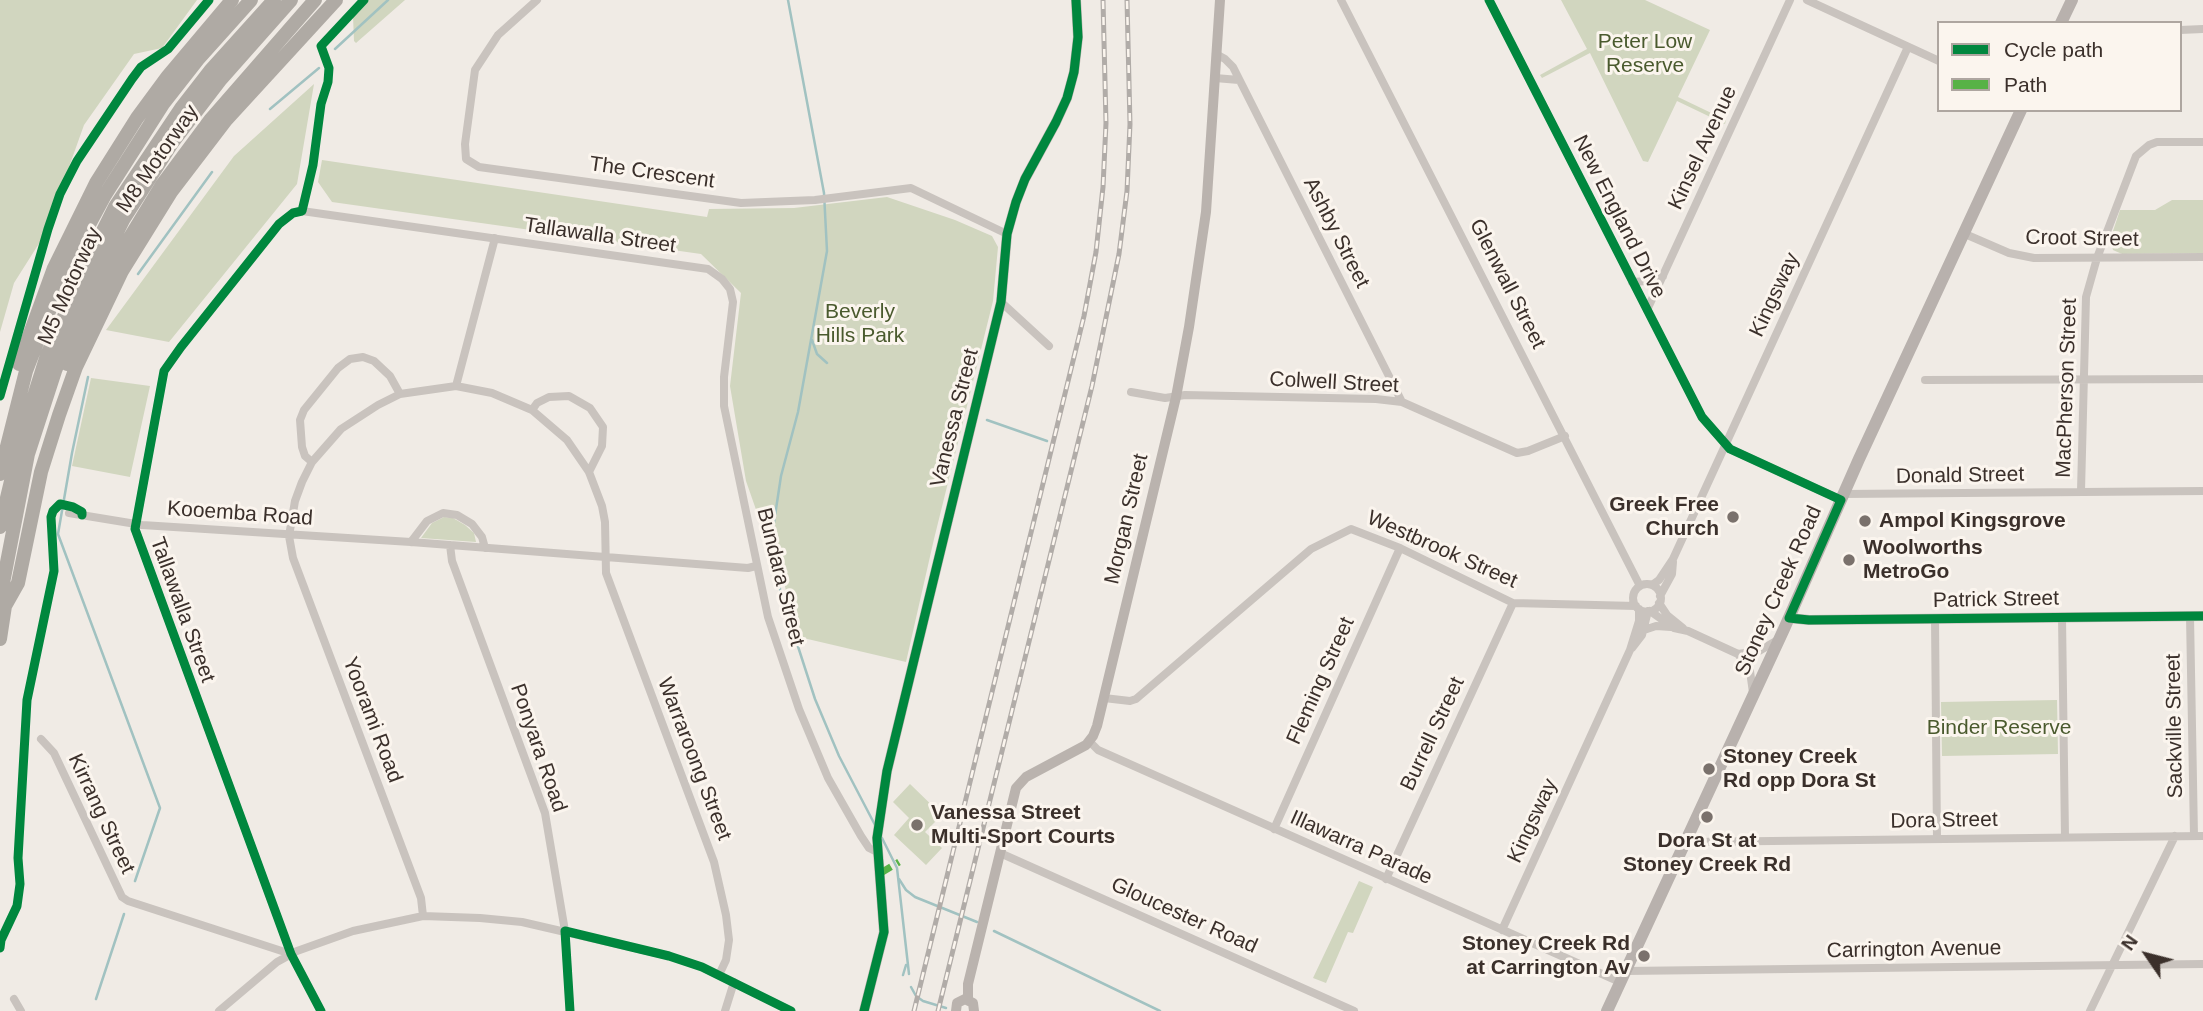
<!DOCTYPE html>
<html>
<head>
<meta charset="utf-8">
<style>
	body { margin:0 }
	#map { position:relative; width:2203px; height:1011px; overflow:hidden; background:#f0ebe5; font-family:Arial,sans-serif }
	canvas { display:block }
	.legend { position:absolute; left:1937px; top:21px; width:245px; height:91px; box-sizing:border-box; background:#fbf5ee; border:2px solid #aea6a0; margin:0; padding:9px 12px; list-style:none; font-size:21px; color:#3b302b }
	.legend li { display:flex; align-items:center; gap:14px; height:35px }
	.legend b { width:35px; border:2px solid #aea6a0 }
	.north { position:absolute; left:2112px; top:920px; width:70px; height:70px; -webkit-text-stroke:5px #fbf5ee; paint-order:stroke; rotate:305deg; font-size:19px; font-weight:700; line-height:28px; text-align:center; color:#3b302b }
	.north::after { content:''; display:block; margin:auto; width:24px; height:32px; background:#3b302b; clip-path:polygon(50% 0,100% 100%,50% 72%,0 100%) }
</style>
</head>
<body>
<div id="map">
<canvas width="2203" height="1011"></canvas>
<ul class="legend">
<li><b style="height:9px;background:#00873e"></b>Cycle path</li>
<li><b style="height:9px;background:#57b246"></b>Path</li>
</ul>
<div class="north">N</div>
</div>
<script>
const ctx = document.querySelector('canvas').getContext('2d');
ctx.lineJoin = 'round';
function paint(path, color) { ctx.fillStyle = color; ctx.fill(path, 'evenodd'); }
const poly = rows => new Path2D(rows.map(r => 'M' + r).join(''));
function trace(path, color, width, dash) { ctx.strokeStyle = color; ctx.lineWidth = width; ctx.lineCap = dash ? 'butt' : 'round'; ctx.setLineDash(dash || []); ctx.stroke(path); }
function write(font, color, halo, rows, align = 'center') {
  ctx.font = font + ' Arial,sans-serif'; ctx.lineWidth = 6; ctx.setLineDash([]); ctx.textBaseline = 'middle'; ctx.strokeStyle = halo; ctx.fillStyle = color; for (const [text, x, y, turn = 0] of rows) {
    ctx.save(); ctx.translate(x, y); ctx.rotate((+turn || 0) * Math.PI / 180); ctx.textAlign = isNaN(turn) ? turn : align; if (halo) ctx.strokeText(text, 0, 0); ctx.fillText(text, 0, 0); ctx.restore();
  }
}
paint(poly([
	[0,0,197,0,162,48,134,54,84,125,45,234,14,283,0,332],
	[368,0,405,0,356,43,354,41,353,16],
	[1561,0,1645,0,1710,30,1678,97,1726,120,1725,124,1677,101,1648,162,1643,161,1590,53,1542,78,1540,75,1587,49],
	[314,84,297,184,169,342,106,330,234,156],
	[322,160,707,217,709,209,794,208,887,197,955,220,992,236,998,247,993,301,934,539,906,662,799,637,788,602,777,544,768,544,746,481,730,386,741,293,701,254,332,202,318,182],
	[2172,200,2203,200,2203,253,2122,254,2113,250,2110,240,2120,210,2155,210],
	[91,378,150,386,130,477,72,466],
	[444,517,453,518,465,525,474,533,476,542,421,538,432,523],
	[2057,700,2058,754,1942,756,1941,702],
	[910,784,942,815,925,832,942,848,926,865,894,835,909,818,893,802],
	[1359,881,1373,887,1353,933,1348,932,1326,983,1313,978]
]), '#d1d6bf');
trace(poly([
	[788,0,824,193,827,251,798,412,781,476,773,529,773,554,781,594,815,699,839,756,875,825],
	[335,49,388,0],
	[270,109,319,68],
	[138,274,212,172],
	[812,340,817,354,827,363],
	[88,377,72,453,58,534,160,808,135,881],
	[987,420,1047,441],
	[882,838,897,868,909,974],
	[899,879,906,890,915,897,977,922],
	[994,931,1160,1011],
	[903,975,906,965],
	[911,987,916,996,923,1001,946,1008],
	[96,999,124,914]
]), '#a1c2c1', 2.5);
trace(poly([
	[537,0,498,35,475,70,465,144,466,159,479,167,741,203,815,200,911,188,1007,234],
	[1341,0,1640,586],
	[1489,0,1702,417,1730,449,1841,500],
	[1807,0,1939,61],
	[2180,30,2203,29],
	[1216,54,1225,59,1233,67,1402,402],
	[1215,78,1239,80],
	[1965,234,2009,253,2034,258,2203,257],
	[1632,282,1647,281,1663,276],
	[1001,302,1049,346],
	[1647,310,1790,0],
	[1925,380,2203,379],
	[456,386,495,238],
	[1131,392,1165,398,1185,395,1376,399,1402,402,1517,453,1528,451,1565,436],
	[532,410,537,403,549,397,569,396,590,408,603,427,602,446,589,472],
	[312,462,305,456,302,447,300,420,304,410,338,368,350,359,363,357,374,361,390,376,400,394],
	[2081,491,2086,297,2097,258,2136,156,2149,145,2157,142,2203,142],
	[1843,494,2203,491],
	[69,513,142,525,411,542,748,568,756,566],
	[411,542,427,521,443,513,457,515,472,524,482,537,485,548],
	[450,545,452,561,545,813,565,931,570,1011],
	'1633 598a14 14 0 1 1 28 0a14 14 0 1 1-28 0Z',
	[1652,585,1659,580,1673,559,1908,47],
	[1660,596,1672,574,1673,562],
	[1659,603,1667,615,1683,628],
	[1650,611,1674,628,1688,631,1738,654,1759,651,1776,641],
	[2190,616,2194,836],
	[2062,617,2065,837],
	[1935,619,1937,839],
	[1644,630,1656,626,1671,627],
	[1632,648,1642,635,1648,611],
	[1738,654,1750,671,1753,693],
	[1104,698,1130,701,1136,699,1311,549,1351,529,1400,548,1513,603,1636,606],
	[41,739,54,753,122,897,128,901,291,954],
	[1090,742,1098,750,1620,982],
	[1274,829,1400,548],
	[1686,842,2203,836],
	[1000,853,1354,1011],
	[1386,879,1513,603],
	[423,916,421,898,293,558,289,536,295,501,302,482,312,462,341,429,378,405,400,394,456,386,492,393,532,410,567,440,589,472,602,506,605,522,606,573,714,862,726,915,729,940,726,960,719,975],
	[1502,930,1630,650,1639,621,1639,609],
	[1625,971,2203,964],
	[14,999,21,1011],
	[219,1011,277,962,297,951,353,931,423,916,480,918,522,922,669,956,702,967,791,1011],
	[321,1011,291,954,135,529,164,371,181,347,279,224,293,213,302,211,708,269,722,279,730,289,733,302,724,377,724,406,768,617,799,709,828,778,861,836,869,848,877,852],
	[725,1011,734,982],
	[2090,1011,2175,836]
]), '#c9c3be', 8);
trace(poly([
	[1789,618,1809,620,2203,616],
	[968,999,968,984,1016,788,1026,777,1086,745,1093,736,1097,726,1176,397,1189,327,1206,212,1220,0],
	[864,1011,884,932,877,838,887,771,1001,302,1007,234,1016,202,1025,179,1056,122,1067,98,1074,72,1078,37,1076,0],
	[956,1011,957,1003,965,999,973,1003,974,1011]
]), '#bab3ae', 10);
trace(poly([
	[2061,23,2072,0],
	[1607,1011,1784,629,1859,459,2021,110]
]), '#b8b1ad', 12);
trace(poly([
	[19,364,54,268,96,183,137,118,168,76,232,0],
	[67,364,109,272,162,185,211,119,315,0],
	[0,474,26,371,58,288,84,234,105,195,163,104,199,58,251,0],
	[0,527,23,431,47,355,93,251,115,207,182,107,210,71,274,0],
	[5,606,18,583,41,472,59,415,76,367,122,271,171,192,226,120,336,0],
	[0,639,5,606,3,583,28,454,55,371,84,298,123,220,172,143,221,79,291,0]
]), '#afaaa4', 14);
const rail = poly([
	[914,1011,1084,316,1096,252,1103,187,1106,123,1103,0],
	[938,1011,1092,386,1119,254,1127,191,1130,124,1127,0]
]);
trace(rail, '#b1aca8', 5);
trace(rail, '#fbf5ee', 2.5, [8]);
trace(poly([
	[879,874,899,862]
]), '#57b246', 7, [14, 7]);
trace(poly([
	[1489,0,1702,417,1730,449,1841,500,1789,618,1809,620,2203,616],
	[0,396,48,229,60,194,77,161,132,79,141,67,168,49,209,0],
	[0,948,1,940,17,906,20,884,18,858,27,700,54,571,51,517,53,511,60,504,73,507,82,512,82,515],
	[321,1011,291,954,135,529,164,371,181,347,279,224,293,213,302,211,313,165,321,104,328,82,329,68,321,46,364,0],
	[570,1011,565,931,669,956,702,967,791,1011],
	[864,1011,884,932,877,838,887,771,1001,302,1007,234,1016,202,1025,179,1056,122,1067,98,1074,72,1078,37,1076,0]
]), '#00873e', 9);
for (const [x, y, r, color] of [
	[1733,517,7,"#7a716c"],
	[1865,521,7,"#7a716c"],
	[1849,560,7,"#7a716c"],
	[1709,769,7,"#7a716c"],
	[1707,817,7,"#7a716c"],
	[917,825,7,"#7a716c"],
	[1644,956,7,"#7a716c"]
]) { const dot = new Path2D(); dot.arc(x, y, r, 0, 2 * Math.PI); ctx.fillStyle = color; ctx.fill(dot); trace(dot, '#fbf5ee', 2.5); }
write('21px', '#4a5a2e', '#fbf5ee', [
	["Peter Low",1645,42],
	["Reserve",1645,66],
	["Beverly",860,312],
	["Hills Park",860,336],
	["Binder Reserve",1999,728]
]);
write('21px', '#3b302b', '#fbf5ee', [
	["Kinsel Avenue",1703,148,-65],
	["M8 Motorway",158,159,-55],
	["The Crescent",652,173,8],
	["New England Drive",1619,217,63],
	["Ashby Street",1336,233,63],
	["Tallawalla Street",600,236,8],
	["Croot Street",2082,239,1],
	["Glenwall Street",1507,284,63],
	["M5 Motorway",70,286,-66],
	["Kingsway",1775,295,-65],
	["Colwell Street",1334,383,3],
	["MacPherson Street",2067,388,-88],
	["Vanessa Street",955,418,-76],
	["Donald Street",1960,476,-1],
	["Kooemba Road",240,514,4],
	["Morgan Street",1127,519,-77],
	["Westbrook Street",1442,550,24],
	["Bundara Street",780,577,76],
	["Stoney Creek Road",1779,591,-66],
	["Patrick Street",1996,600,-1],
	["Tallawalla Street",182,610,70],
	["Fleming Street",1321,681,-66],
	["Yoorami Road",372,720,69],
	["Sackville Street",2175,726,-91],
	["Burrell Street",1433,734,-65],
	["Ponyara Road",538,748,71],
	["Warraroong Street",694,759,69],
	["Kirrang Street",101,814,65],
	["Kingsway",1533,821,-65],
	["Dora Street",1944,821,-1],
	["Illawarra Parade",1361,848,24],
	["Gloucester Road",1184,916,24],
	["Carrington Avenue",1914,950,-1]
]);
write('bold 21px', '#3b302b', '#fbf5ee', [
	["Greek Free",1719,505,"right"],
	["Church",1719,529,"right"],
	["Ampol Kingsgrove",1879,521],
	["Woolworths",1863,548],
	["MetroGo",1863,572],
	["Stoney Creek",1723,757],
	["Rd opp Dora St",1723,781],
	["Vanessa Street",931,813],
	["Multi-Sport Courts",931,837],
	["Dora St at",1707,841,"center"],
	["Stoney Creek Rd",1707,865,"center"],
	["Stoney Creek Rd",1630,944,"right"],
	["at Carrington Av",1630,968,"right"]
], 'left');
</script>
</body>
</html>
